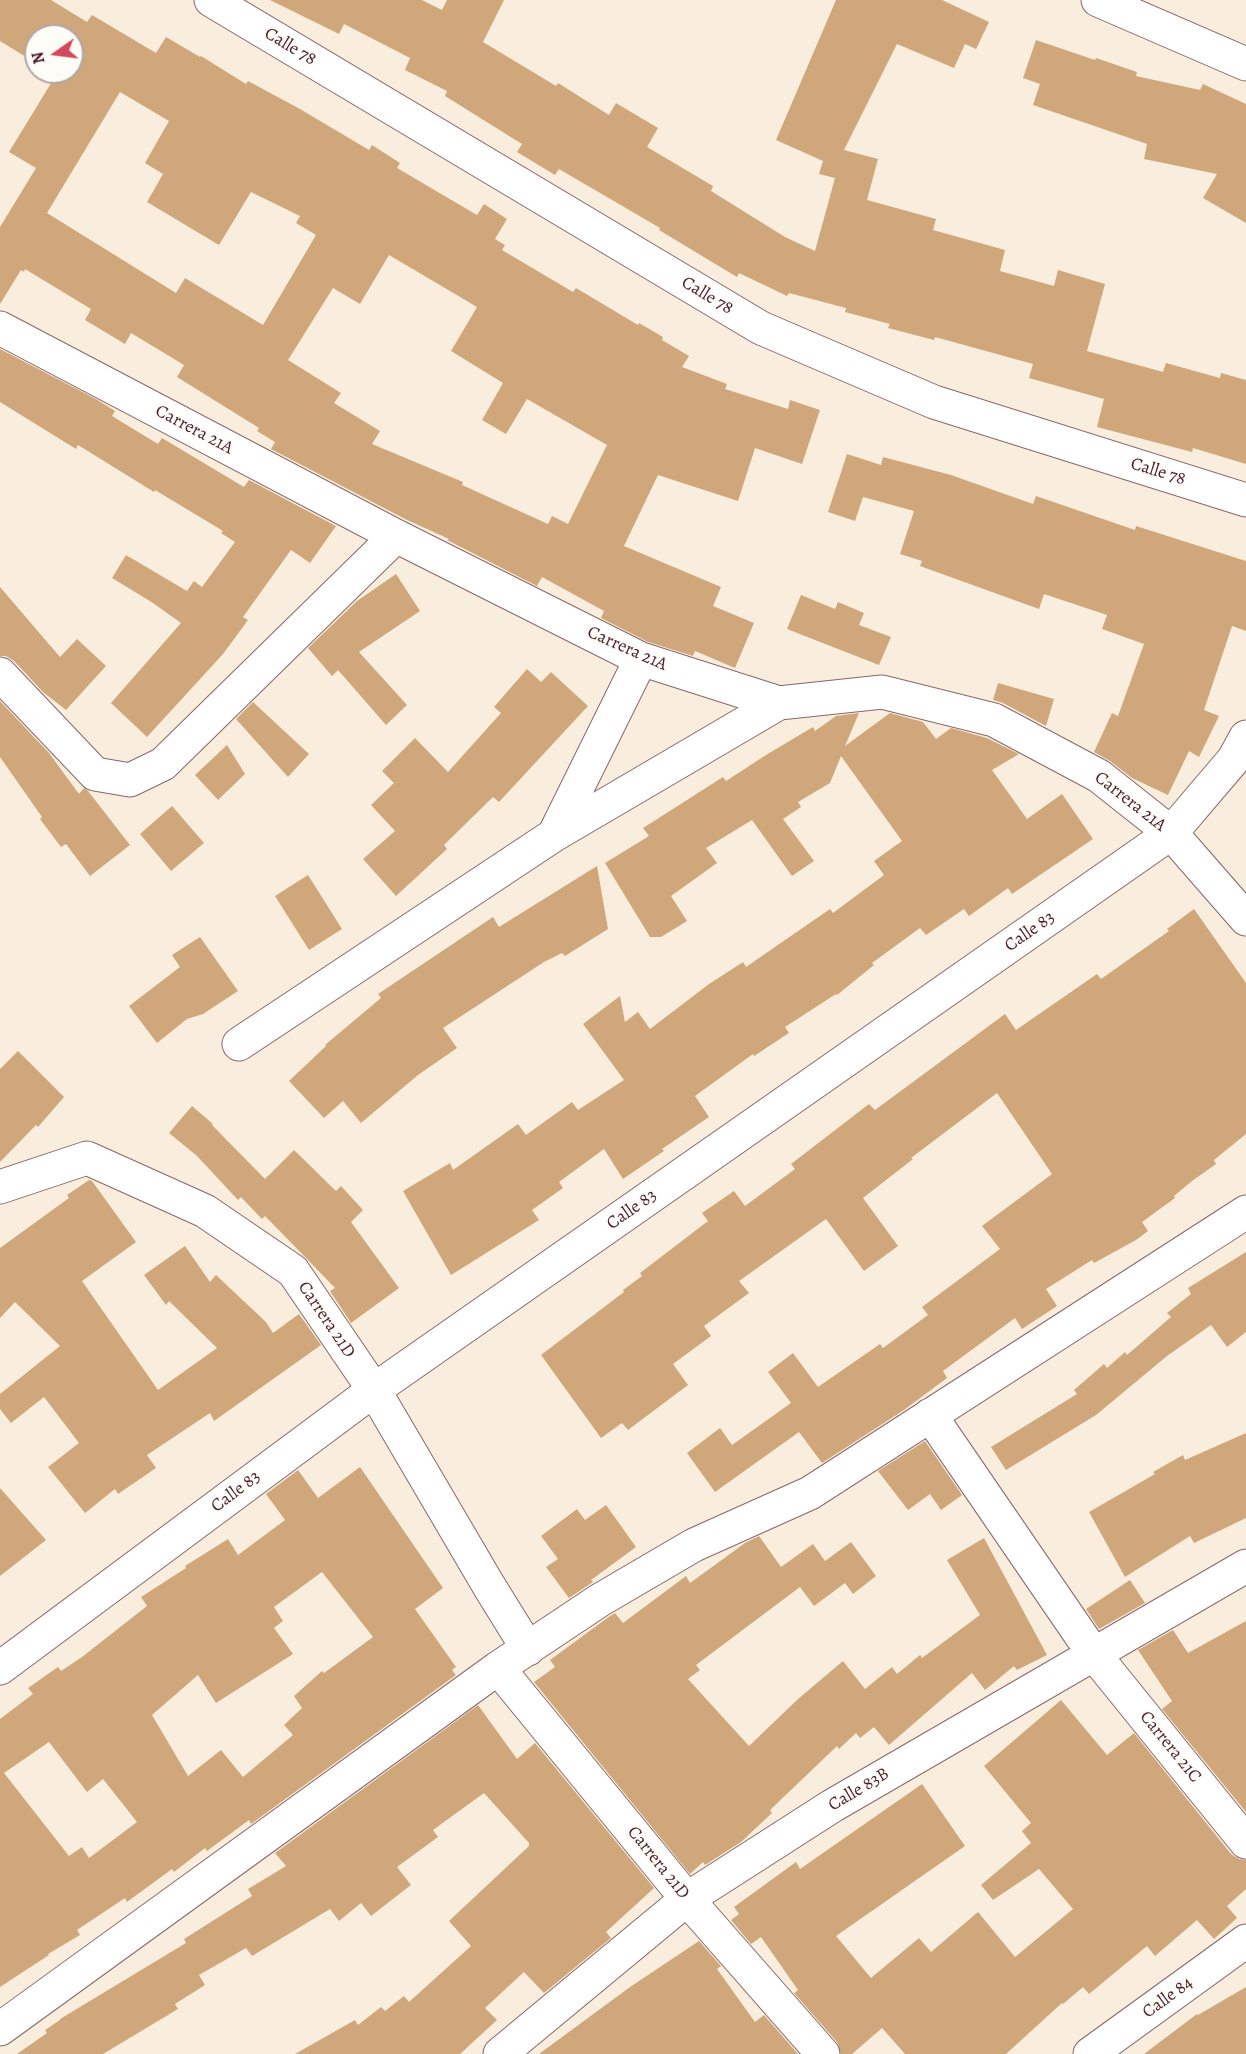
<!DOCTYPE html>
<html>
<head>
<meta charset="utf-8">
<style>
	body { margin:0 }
	#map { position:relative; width:1246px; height:2054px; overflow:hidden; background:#f9eede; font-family:Alegreya,serif }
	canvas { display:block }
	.north { position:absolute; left:24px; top:24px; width:60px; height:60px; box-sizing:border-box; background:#fdfcf7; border:2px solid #b5a4a5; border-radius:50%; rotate:256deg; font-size:16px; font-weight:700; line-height:24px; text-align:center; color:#4a1f2b }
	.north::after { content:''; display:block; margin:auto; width:21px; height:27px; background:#d1495b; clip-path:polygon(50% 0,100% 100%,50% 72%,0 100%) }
</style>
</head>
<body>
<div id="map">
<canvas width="1246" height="2054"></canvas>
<div class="north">N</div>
</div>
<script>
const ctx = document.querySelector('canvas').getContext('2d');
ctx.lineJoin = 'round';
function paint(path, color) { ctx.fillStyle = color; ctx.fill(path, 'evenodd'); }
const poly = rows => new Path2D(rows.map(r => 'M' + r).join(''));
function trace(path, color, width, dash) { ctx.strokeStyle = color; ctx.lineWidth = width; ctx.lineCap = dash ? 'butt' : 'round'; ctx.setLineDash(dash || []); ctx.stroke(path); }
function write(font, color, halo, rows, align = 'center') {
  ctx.font = font + ' Alegreya,serif'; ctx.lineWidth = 4.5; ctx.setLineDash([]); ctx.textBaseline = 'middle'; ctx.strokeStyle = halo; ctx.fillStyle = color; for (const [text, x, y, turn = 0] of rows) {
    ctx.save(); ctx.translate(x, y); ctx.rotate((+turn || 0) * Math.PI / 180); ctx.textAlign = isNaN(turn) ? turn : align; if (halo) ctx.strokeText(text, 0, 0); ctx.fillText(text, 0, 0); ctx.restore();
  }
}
paint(poly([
	[0,0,51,0,87,22,92,15,156,53,166,37,200,57,201,56,246,84,248,81,300,109,369,150,372,145,400,163,397,168,477,215,484,204,507,219,495,239,505,245,502,250,573,292,576,288,638,325,639,323,663,337,662,340,689,356,682,367,727,384,725,389,788,409,790,400,820,410,802,464,755,448,738,501,658,475,624,546,721,587,713,606,754,623,735,668,695,651,693,656,648,642,601,618,604,611,542,577,537,586,447,540,449,539,405,519,271,449,275,442,257,431,259,428,177,377,184,365,131,333,125,344,85,320,91,309,25,269,24,272,21,270,0,304,0,227,36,168,9,152,56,75,51,72,72,72,72,36,36,36,36,63,0,41],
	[120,92,169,121,145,163,163,174,147,202,219,245,251,192,300,216,296,223,316,235,263,325,185,278,176,293,47,213],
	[389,255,477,307,451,351,503,383,482,420,506,434,527,399,607,445,568,524,552,516,548,524,462,485,463,482,372,444,380,431,334,403,341,393,288,360,333,288,360,304],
	[270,0,422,0,442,10,447,0,504,0,483,42,556,86,558,83,609,115,616,103,658,128,647,147,713,186,711,191,785,237,815,251,835,178,819,174,823,161,776,140,836,0,942,0,989,22,976,49,965,44,954,68,897,44,844,150,878,159,867,200,936,219,933,230,1005,250,1000,271,1054,286,1058,270,1105,284,1087,351,1163,372,1166,363,1220,378,1221,373,1246,380,1246,464,1193,448,1192,452,1097,427,1104,399,1029,378,1033,364,935,337,934,340,888,328,890,324,845,312,846,308,789,293,787,296,739,273,737,277,659,230,660,228,559,169,555,175,517,152,522,144,445,96,447,91,405,70,410,58,344,24,339,34],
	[1036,40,1095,60,1096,58,1137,72,1136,76,1200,90,1203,84,1246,104,1246,223,1203,198,1217,174,1144,159,1147,144,1033,105,1040,84,1023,78],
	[0,349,96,399,115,411,112,416,158,444,162,438,244,487,249,480,336,526,310,563,291,550,243,617,248,620,223,654,147,737,111,703,181,623,153,603,112,578,126,555,187,591,194,581,202,587,235,542,221,533,223,531,155,490,154,492,78,445,76,449,0,402],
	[847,454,881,465,883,457,951,475,1033,504,1036,496,1135,530,1136,526,1246,561,1246,631,1232,626,1204,710,1219,716,1199,757,1189,751,1168,795,1132,778,1110,761,1094,752,1112,713,1118,716,1144,644,1102,629,1107,615,1044,594,1039,609,920,566,922,561,900,554,914,511,863,497,855,521,828,512],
	[396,574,420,611,359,652,407,705,386,725,338,670,332,676,308,648,357,601],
	[0,587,60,657,77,639,106,666,66,710,43,692,14,661,6,656,0,656],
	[801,595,835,609,838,602,864,613,859,625,891,637,879,665,787,629],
	[527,669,541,682,551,672,588,706,499,802,493,797,444,845,447,849,396,896,363,859,395,831,371,805,394,783,382,771,415,738,448,772,501,713,494,707],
	[998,683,1054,699,1046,726,1003,703,993,700],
	[0,701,49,753,79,794,84,788,88,791,130,845,90,876,66,844,61,847,40,819,42,817,0,757],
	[253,702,309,754,288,777,236,719],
	[859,713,845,746,890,713,923,722,936,739,951,728,987,738,1019,754,992,770,1027,819,1062,794,1093,839,1012,894,1008,888,969,916,964,909,926,935,920,928,872,963,874,965,837,995,836,994,785,1027,789,1033,754,1056,753,1054,695,1096,709,1117,662,1149,664,1151,623,1179,604,1149,559,1182,563,1188,532,1210,539,1220,451,1275,403,1191,450,1163,453,1170,518,1124,526,1135,572,1102,578,1110,624,1080,583,1024,620,996,625,1022,638,1012,650,1029,709,984,743,962,746,967,830,909,833,913,884,875,874,861,902,841,841,756,830,783,798,802,801,807,783,819,814,861,792,876,752,820,706,848,717,863,671,896,687,921,661,937,650,937,605,863,649,836,643,828,723,777,726,781,766,755,813,727,815,731,836,716],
	[227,745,245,774,218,800,195,775],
	[172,806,204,843,171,871,140,834],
	[597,866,608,929,565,956,562,953,544,962,443,1028,457,1048,418,1075,361,1123,343,1101,324,1118,289,1081,326,1046,325,1045,381,998,378,994,493,917,499,927],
	[308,875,342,929,309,950,275,896],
	[1194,909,1246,983,1246,1134,1214,1160,1216,1164,1192,1181,1174,1196,1175,1198,1142,1222,1148,1231,1136,1240,1094,1263,1092,1260,1046,1289,1057,1306,1022,1329,1015,1318,943,1371,947,1378,904,1410,822,1463,799,1432,715,1492,687,1453,720,1428,732,1445,791,1403,768,1372,793,1353,818,1387,880,1344,883,1348,928,1315,922,1307,1000,1249,982,1226,1052,1174,997,1093,911,1158,913,1159,863,1198,898,1246,864,1271,826,1219,739,1281,749,1293,704,1326,711,1336,673,1364,688,1385,628,1430,622,1423,601,1438,541,1355,624,1292,623,1290,642,1276,640,1273,708,1221,702,1213,734,1191,745,1206,795,1169,791,1164,869,1104,875,1110,1005,1014,1016,1030,1097,974,1101,979,1169,931,1167,929],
	[200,937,238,991,203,1014,187,1019,157,1043,129,1006,180,967,172,955],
	[18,1051,64,1097,38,1127,36,1125,0,1162,0,1069],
	[192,1106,213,1124,212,1125,265,1179,294,1150,336,1191,341,1186,363,1210,351,1222,399,1288,351,1323,330,1291,335,1288,308,1260,265,1216,262,1219,241,1197,238,1200,197,1156,169,1133],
	[89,1180,92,1181,136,1242,82,1281,158,1390,217,1348,169,1301,166,1305,144,1275,185,1246,210,1282,216,1275,266,1322,273,1333,299,1314,321,1345,214,1421,210,1413,147,1455,156,1468,118,1494,115,1489,85,1513,48,1467,79,1443,44,1397,11,1423,0,1409,0,1394,60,1346,15,1302,0,1318,0,1248,69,1198,67,1195],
	[1246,1252,1246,1332,1227,1347,1211,1325,1167,1356,1096,1415,1006,1470,991,1447,1077,1394,1074,1390,1104,1364,1107,1368,1125,1352,1127,1355,1171,1317,1167,1313,1191,1294,1188,1288],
	[1246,1433,1246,1518,1194,1543,1190,1536,1125,1577,1089,1512,1155,1474,1153,1472,1183,1455,1185,1460],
	[925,1441,962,1495,941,1510,930,1494,908,1510,878,1471],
	[360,1467,443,1588,415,1609,456,1667,452,1670,456,1675,251,1824,249,1820,207,1851,205,1848,174,1872,172,1869,127,1902,125,1898,77,1930,80,1935,48,1954,49,1955,0,1987,0,1719,33,1694,28,1688,58,1667,61,1671,82,1657,147,1606,141,1597,186,1568,185,1566,228,1539,238,1555,285,1520,266,1494,298,1470,318,1498],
	[322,1572,373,1637,324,1673,322,1671,294,1696,302,1708,284,1725,293,1735,243,1777,221,1750,188,1776,152,1715,198,1675,216,1703,293,1654,274,1628,283,1621,274,1607],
	[49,1742,87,1792,103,1779,137,1822,89,1858,82,1847,69,1856,4,1773],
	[0,1488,46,1540,0,1576],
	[606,1505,636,1547,591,1580,593,1582,569,1598,546,1567,558,1559,541,1536,577,1509,585,1520],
	[759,1536,781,1567,813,1544,825,1561,851,1542,876,1576,853,1594,845,1583,814,1606,800,1587,696,1665,700,1670,688,1679,749,1746,798,1699,843,1661,865,1689,892,1667,897,1674,920,1655,922,1658,980,1615,947,1560,984,1538,1047,1655,1017,1670,1014,1666,985,1690,972,1673,889,1745,874,1727,860,1738,856,1733,839,1749,837,1746,770,1810,772,1813,741,1842,705,1865,703,1862,690,1874,534,1682,555,1667,550,1660,610,1616,615,1613,623,1623,686,1576,690,1583,745,1543],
	[1130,1580,1145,1603,1099,1629,1086,1609],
	[1246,1621,1246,1812,1162,1709,1172,1701,1138,1650,1173,1630,1188,1653],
	[1061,1700,1107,1755,1134,1733,1231,1854,1239,1859,1246,1860,1246,1889,1227,1906,1237,1918,1214,1939,1197,1920,1155,1956,1147,1946,1089,1994,1083,1987,1063,2004,1062,2003,1006,2054,905,2054,882,2028,852,2054,841,2054,837,2042,794,1993,798,1990,761,1937,751,1944,731,1920,739,1914,734,1907,796,1862,800,1869,922,1784,965,1846,836,1936,871,1978,919,1938,931,1952,978,1912,1015,1957,1073,1909,1039,1869,993,1900,981,1885,1031,1843,1022,1831,1031,1823,984,1766],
	[478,1705,517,1759,535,1743,654,1888,606,1932,611,1938,544,1993,524,1972,485,2008,497,2020,460,2054,295,2054,355,2020,358,2025,381,2007,385,2011,404,1996,409,2002,471,1946,449,1921,529,1846,529,1843,484,1793,433,1830,438,1837,397,1867,411,1885,371,1916,361,1903,339,1921,330,1909,252,1956,246,1948,199,1975,205,1985,175,2004,178,2009,103,2054,17,2054,47,2033,45,2030,60,2020,60,2019,186,1943,184,1939,252,1896,248,1889,286,1866,275,1853],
	[699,1941,721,1966,717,1969,755,2022,764,2015,798,2054,539,2054,630,1987],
	[1246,1987,1246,2054,1144,2054,1197,2014,1198,2015]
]), '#d0a77a');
const minor = poly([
	[1098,0,1246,64],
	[0,328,396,536,641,659,779,703,882,692,994,720,1099,776,1171,833,1246,919],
	[0,674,95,774,130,780,163,764,396,536],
	[554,835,641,659],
	[239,1044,554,835,779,703],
	[0,1187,87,1158,205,1211,293,1271,374,1390,489,1586,528,1649],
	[930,1415,1093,1653,1246,1842],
	[498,1668,687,1899,823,2054],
	[0,2029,498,1668,600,1600,694,1545,810,1493,1246,1212],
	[500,2054,687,1899,832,1806,1246,1566],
	[1090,2054,1246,1941]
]);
const tertiary = poly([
	[211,0,761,328,934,402,1246,500],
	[0,1668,374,1390,1171,833,1234,759,1246,737]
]);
trace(minor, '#87676a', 35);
trace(tertiary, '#87676a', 35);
trace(minor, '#fff', 33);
trace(tertiary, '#fff', 33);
write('18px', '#4a1f2b', '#fdfcf7', [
	["Calle 78",290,47,31],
	["Calle 78",707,296,31],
	["Carrera 21A",194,430,28],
	["Calle 78",1158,472,17],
	["Carrera 21A",627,649,24],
	["Carrera 21A",1130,802,38],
	["Calle 83",1030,932,-35],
	["Calle 83",632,1210,-35],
	["Carrera 21D",326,1320,56],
	["Calle 83",236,1492,-37],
	["Carrera 21C",1170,1747,51],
	["Calle 83B",859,1790,-31],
	["Carrera 21D",658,1863,51],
	["Calle 84",1168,1998,-36]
]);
</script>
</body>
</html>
